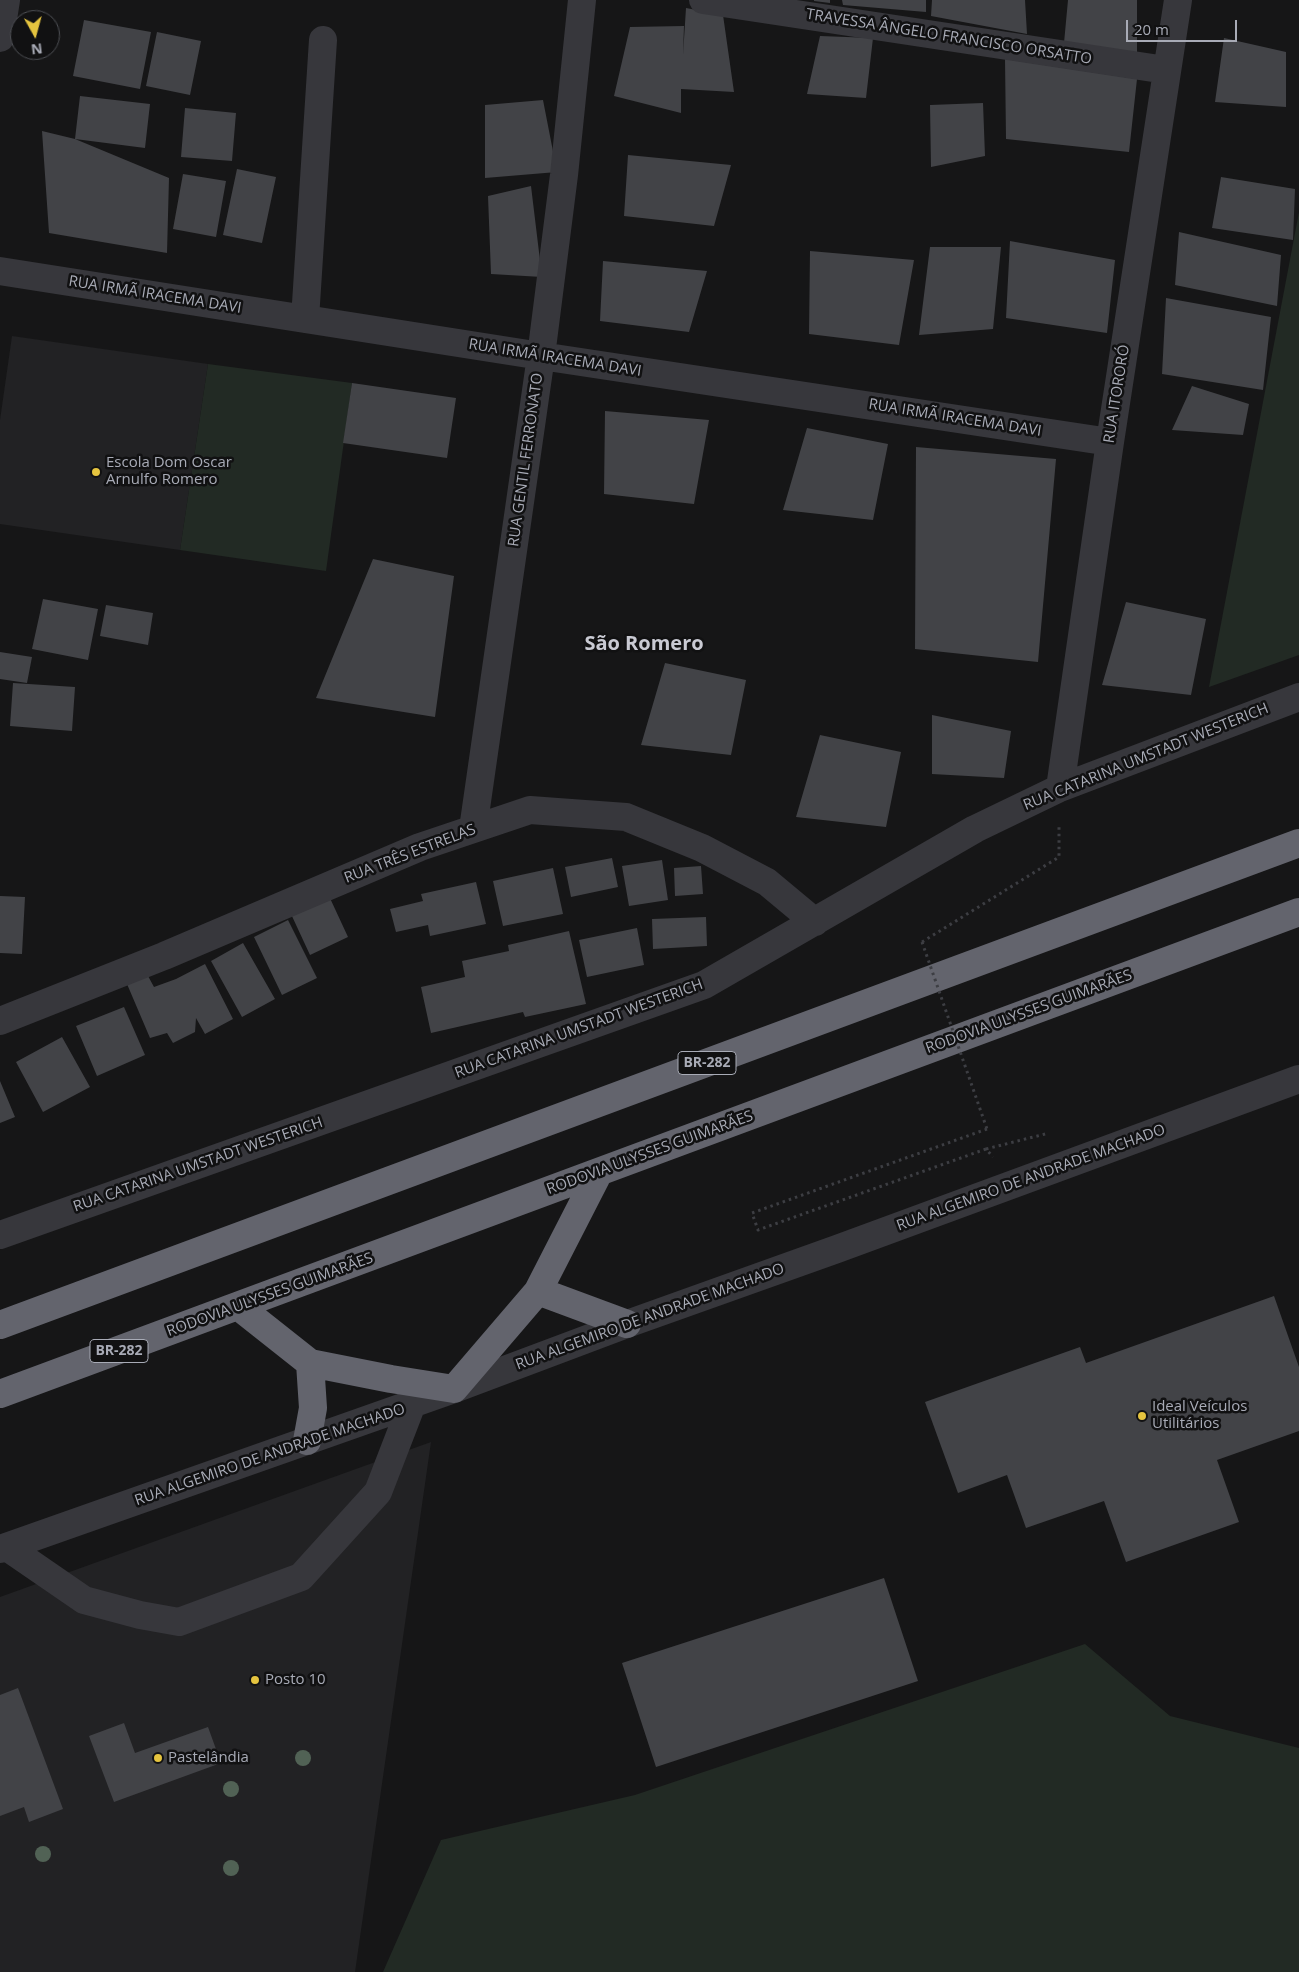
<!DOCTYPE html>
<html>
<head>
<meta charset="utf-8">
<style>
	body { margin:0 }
	#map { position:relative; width:1299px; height:1972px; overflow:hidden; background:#161617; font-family:"Open Sans",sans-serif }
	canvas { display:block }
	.north { position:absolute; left:10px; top:10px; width:50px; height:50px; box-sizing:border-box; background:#111112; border:1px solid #4d4f54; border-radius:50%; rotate:173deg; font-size:14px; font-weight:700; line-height:20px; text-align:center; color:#a8abb6 }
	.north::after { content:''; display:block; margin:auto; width:18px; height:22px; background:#e5c43f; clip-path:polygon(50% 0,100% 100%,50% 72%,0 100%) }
	.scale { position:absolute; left:1126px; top:20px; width:111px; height:22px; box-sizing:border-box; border:2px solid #a8abb6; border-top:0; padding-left:6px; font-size:15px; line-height:18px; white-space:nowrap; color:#a8abb6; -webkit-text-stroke:4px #111112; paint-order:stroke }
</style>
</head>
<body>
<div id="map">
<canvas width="1299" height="1972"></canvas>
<div class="north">N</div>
<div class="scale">20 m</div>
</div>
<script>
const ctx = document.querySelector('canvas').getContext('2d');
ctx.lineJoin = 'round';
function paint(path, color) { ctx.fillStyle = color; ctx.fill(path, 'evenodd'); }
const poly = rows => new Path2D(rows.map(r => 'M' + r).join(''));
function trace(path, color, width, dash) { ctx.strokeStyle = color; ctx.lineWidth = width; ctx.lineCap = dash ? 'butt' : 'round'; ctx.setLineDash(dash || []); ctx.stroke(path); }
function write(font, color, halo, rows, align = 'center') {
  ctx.font = font + ' "Open Sans",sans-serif'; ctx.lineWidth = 5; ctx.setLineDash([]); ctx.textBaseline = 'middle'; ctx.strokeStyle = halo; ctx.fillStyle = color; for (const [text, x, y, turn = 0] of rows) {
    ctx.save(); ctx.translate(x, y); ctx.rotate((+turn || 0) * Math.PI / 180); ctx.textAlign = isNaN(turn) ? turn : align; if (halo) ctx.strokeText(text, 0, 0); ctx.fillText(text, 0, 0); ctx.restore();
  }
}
paint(poly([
	[12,336,208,364,180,550,0,524,0,420],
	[431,1442,355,1972,0,1972,0,1597]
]), '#222224');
paint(poly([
	[1299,212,1299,655,1209,687],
	[208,364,352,383,326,571,180,550],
	[1085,1644,1170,1716,1299,1748,1299,1972,383,1972,441,1840,635,1795]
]), '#222a24');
paint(poly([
	[814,0,830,0,830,3,814,1],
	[842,0,926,0,926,12,843,5],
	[932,0,1025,0,1027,34,931,16],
	[1068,0,1137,0,1137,57,1064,43],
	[686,8,723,15,734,92,681,89,681,113,614,96,630,27,684,26,683,55],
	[84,20,151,32,140,89,73,76],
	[157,32,201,41,190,95,146,86],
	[820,36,873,38,866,98,807,94],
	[1224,38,1286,52,1286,107,1215,102],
	[1005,59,1137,79,1129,152,1006,139],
	[80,96,150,104,145,148,75,139],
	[543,100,557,172,485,178,485,105],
	[983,103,985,156,931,167,930,105],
	[185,108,236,113,232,161,181,157],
	[42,131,75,139,169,178,167,253,49,233],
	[628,155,731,165,714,226,624,216],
	[237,169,276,177,262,243,223,235],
	[183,174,226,181,216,237,173,229],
	[1221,177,1295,189,1293,240,1212,228],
	[531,186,542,277,491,274,488,196],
	[1179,232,1281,255,1277,306,1175,285],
	[1010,241,1115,260,1107,333,1006,318],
	[930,247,1001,247,993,329,919,335],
	[810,251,914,260,899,345,809,334],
	[603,261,707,271,689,332,600,321],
	[1166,298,1271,317,1263,390,1162,374],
	[352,383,456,398,447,458,343,443],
	[1192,386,1249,404,1243,435,1172,430],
	[605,411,709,420,694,504,604,494],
	[807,428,888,444,873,520,783,510],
	[916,447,1056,459,1038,662,915,649],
	[373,559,454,576,435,717,316,698],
	[43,599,98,609,88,660,32,649],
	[1126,602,1206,619,1191,695,1102,685],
	[106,605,153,613,148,645,100,636],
	[0,652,32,657,27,683,0,679],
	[665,663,746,680,731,755,641,745],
	[13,683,75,687,72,731,10,726],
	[932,715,1011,731,1004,778,932,774],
	[820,735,901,752,886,827,796,817],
	[612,858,618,887,571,897,565,867],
	[662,860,668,900,629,906,622,866],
	[701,866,703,894,675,896,674,868],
	[553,868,563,914,503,926,493,881],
	[476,882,486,924,430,936,428,925,396,932,390,909,423,901,421,894],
	[0,896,25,897,22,954,0,953],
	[329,896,348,937,310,955,291,914],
	[706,917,707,946,653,949,652,919],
	[288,920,317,978,282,995,254,937],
	[637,928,644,965,587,977,579,940],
	[569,931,586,1004,525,1017,523,1012,431,1033,421,987,465,977,462,961,509,951,508,945],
	[243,943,275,999,242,1017,211,961],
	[205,964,233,1019,205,1034,196,1018,195,1032,173,1043,167,1033,150,1038,127,984,148,976,154,987,176,979],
	[124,1007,145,1055,97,1076,76,1026],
	[62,1037,90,1087,43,1112,16,1062],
	[0,1081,15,1117,0,1123],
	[1274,1296,1299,1367,1299,1431,1217,1460,1239,1522,1126,1562,1104,1501,1026,1528,1007,1475,958,1493,925,1402,1080,1347,1086,1363],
	[884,1578,918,1681,656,1767,622,1663],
	[18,1688,63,1809,29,1822,24,1807,0,1816,0,1695],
	[124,1723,135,1753,208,1727,221,1763,114,1802,89,1736]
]), '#424347');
trace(poly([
	[922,942,1059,857,1059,824],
	[987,1129,752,1213,758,1230,986,1149,993,1157],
	[986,1149,1049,1133]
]), '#3d3e43', 3, [2.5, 4]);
trace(poly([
	[703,0,1166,70],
	[0,38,6,0],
	[0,271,541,356,1110,442],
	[305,319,323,40],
	[1060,788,1110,442,1178,0],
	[473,829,541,356,564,175,582,0],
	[0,1021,164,956,420,847,530,810,626,817,702,848,767,882,815,922],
	[0,1235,704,985,975,829,1060,788,1299,697],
	[7,1547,84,1600,140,1615,179,1622,301,1577,378,1492,412,1404],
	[0,1549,454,1389,627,1324,837,1249,1299,1079]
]), '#37373c', 28);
trace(poly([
	[538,1291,627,1324],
	[238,1306,310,1363,391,1379,454,1389,538,1291,599,1172],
	[0,1325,1299,843],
	[0,1394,1299,912],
	[307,1441,313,1408,310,1363]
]), '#63646d', 28);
trace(poly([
	[922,942,987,1129]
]), '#3d3e43', 3, [2.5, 4]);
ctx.fillStyle = '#516255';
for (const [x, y] of [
	[303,1758],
	[231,1789],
	[43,1854],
	[231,1868]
]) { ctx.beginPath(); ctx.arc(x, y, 8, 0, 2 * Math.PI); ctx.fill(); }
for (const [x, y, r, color] of [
	[96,472,5,"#e5c43f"],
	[1142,1416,5,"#e5c43f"],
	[255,1680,5,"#e5c43f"],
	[158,1758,5,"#e5c43f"]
]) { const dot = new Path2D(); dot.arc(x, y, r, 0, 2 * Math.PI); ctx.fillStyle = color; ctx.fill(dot); trace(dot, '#111112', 2); }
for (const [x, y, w] of [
	[707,1063,58],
	[119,1351,58]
]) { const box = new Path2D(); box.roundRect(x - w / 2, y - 11.5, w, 23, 4); ctx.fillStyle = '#111112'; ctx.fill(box); trace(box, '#a8abb6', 1); }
write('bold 14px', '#a8abb6', null, [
	["BR-282",707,1063],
	["BR-282",119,1351]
]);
write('15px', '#a8abb6', '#111112', [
	["TRAVESSA ÂNGELO FRANCISCO ORSATTO",949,37,9],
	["RUA IRMÃ IRACEMA DAVI",155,295,9],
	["RUA IRMÃ IRACEMA DAVI",555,358,9],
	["RUA ITORORÓ",1117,394,-81],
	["RUA IRMÃ IRACEMA DAVI",955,418,9],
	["RUA GENTIL FERRONATO",526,460,-82],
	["RUA CATARINA UMSTADT WESTERICH",1146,757,-22],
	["RUA TRÊS ESTRELAS",410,854,-21],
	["RODOVIA ULYSSES GUIMARÃES",1029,1012,-20],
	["RUA CATARINA UMSTADT WESTERICH",579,1029,-20],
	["RODOVIA ULYSSES GUIMARÃES",650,1153,-20],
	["RUA CATARINA UMSTADT WESTERICH",198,1165,-19],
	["RUA ALGEMIRO DE ANDRADE MACHADO",1031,1178,-20],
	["RODOVIA ULYSSES GUIMARÃES",270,1295,-20],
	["RUA ALGEMIRO DE ANDRADE MACHADO",650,1317,-20],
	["RUA ALGEMIRO DE ANDRADE MACHADO",270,1455,-19]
]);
write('15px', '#a8abb6', '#111112', [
	["Escola Dom Oscar",106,463],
	["Arnulfo Romero",106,480],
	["Ideal Veículos",1152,1407],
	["Utilitários",1152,1424],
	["Posto 10",265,1680],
	["Pastelândia",168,1758]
], 'left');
write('bold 20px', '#c9cad3', '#111112', [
	["São Romero",644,644]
]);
</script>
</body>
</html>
